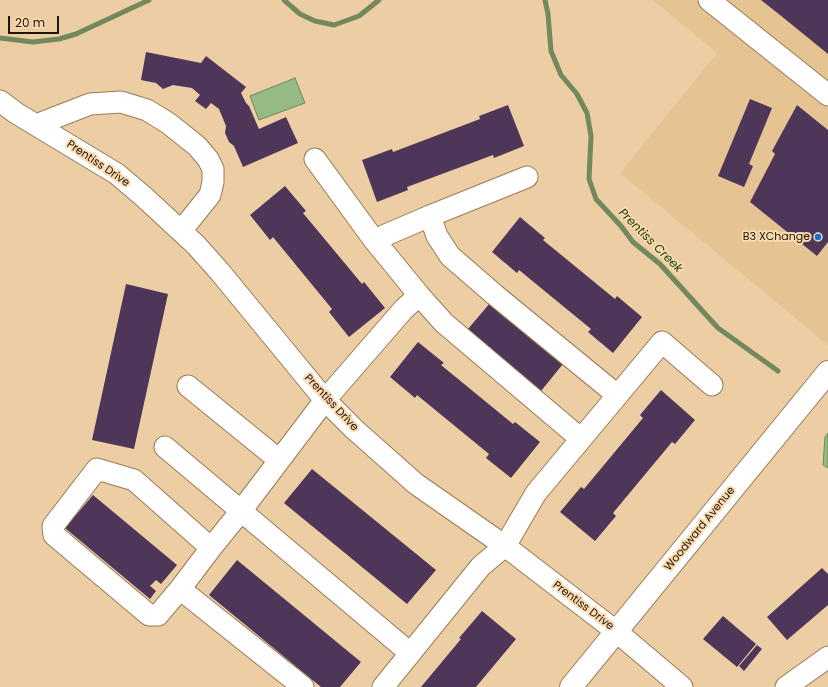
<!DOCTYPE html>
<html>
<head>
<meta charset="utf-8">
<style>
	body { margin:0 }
	#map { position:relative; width:828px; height:687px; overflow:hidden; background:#eccda4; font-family:Poppins,sans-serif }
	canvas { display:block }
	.scale { position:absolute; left:8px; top:16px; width:51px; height:18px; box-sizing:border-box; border:2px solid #1f1405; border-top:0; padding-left:5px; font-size:12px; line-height:14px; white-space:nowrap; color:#1f1405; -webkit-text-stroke:3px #f9dab0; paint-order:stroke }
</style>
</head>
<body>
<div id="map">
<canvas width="828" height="687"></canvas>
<div class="scale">20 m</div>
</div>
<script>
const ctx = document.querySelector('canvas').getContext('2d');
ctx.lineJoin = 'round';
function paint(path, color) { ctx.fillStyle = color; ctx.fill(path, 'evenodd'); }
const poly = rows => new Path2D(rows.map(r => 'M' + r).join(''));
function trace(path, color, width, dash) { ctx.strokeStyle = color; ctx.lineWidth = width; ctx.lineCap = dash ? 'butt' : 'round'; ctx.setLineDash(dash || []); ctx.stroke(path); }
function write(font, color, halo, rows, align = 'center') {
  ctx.font = font + ' Poppins,sans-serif'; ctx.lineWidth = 4; ctx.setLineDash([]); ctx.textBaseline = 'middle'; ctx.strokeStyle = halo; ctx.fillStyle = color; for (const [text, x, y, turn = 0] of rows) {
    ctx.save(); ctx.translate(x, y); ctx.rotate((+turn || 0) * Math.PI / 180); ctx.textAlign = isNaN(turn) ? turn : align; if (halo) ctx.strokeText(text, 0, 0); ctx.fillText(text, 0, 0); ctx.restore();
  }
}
paint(poly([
	[653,0,828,0,828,345,620,173,717,53]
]), '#e6c393');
const water = poly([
	[295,78,305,103,259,120,250,96,295,78],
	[828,433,828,468,823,465,825,437,828,433]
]);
paint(water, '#95ba83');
trace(water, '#72885d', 1);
trace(poly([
	[284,0,300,14,315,21,334,25,359,16,379,0],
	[545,0,548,14,551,51,561,75,577,94,587,113,591,136,589,179,596,199,621,226,633,242,660,264,718,328,778,371],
	[0,38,33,42,59,39,76,34,149,0]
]), '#72885d', 5);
paint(poly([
	[761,0,828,0,828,54,780,15],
	[146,52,201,63,206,56,246,87,241,93,246,103,249,106,259,129,286,117,298,143,243,167,234,146,229,142,225,133,226,126,219,109,211,103,206,109,195,101,200,95,192,88,173,85,163,89,156,83,141,80],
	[750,99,772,108,749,164,753,166,744,187,718,176],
	[508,105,524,146,494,158,493,155,407,187,408,190,377,202,362,160,392,149,393,152,480,119,479,116],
	[797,105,828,130,828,242,817,256,750,202,775,154,772,151],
	[285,186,306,211,303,213,362,284,364,282,385,308,349,337,329,312,332,309,273,237,270,240,250,215],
	[520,217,545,238,543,240,615,299,617,296,642,317,613,353,588,332,591,329,519,270,517,273,492,252],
	[126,284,168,294,134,449,92,440],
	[490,303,563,364,541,391,468,329],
	[418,342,444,363,441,365,513,424,515,422,540,442,511,478,486,458,489,454,417,395,415,398,390,377],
	[661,390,695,420,675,444,672,442,613,513,616,516,595,541,560,512,581,487,584,489,643,418,640,415],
	[312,469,436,570,407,604,284,503],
	[93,495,177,565,161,584,156,580,150,586,156,591,150,599,65,528],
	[237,560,361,662,340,687,321,687,209,595],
	[822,568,828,574,828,605,787,640,767,617],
	[482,611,516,639,476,687,421,687,461,639,459,638],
	[723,616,756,644,737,667,703,639],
	[757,645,762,649,744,671,739,666]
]), '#4e3658');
const minor = poly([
	[709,0,828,95],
	[0,101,16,113,117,174,144,197,196,245,220,272,325,400,354,429,416,484,505,546,617,632,682,687],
	[36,125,90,104,121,102,147,110,168,123,197,146,208,159,213,169,213,182,210,195,181,231],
	[315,159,374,240,419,295,444,323,581,439],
	[430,216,437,236,450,256,495,295,617,395],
	[374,240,430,216,527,177],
	[188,386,279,460],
	[165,447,410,653],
	[211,548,134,480,97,469,53,526,54,535,149,615,158,615,180,589,303,687],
	[180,589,211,548,241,511,325,400,403,310,419,295],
	[383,687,481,566,505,546,536,493,662,342,712,385],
	[786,687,828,657]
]);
const major = poly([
	[571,687,828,372]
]);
trace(minor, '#987c55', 23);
trace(major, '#987c55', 24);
trace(minor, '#fff', 21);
trace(major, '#fff', 22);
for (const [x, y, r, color] of [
	[818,237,4,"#0f72da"]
]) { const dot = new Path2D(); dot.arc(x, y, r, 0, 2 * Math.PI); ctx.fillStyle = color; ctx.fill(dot); trace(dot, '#f9dab0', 1.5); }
write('11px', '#1f1405', '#f9dab0', [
	["Prentiss Drive",98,164,34],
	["Prentiss Drive",331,403,47],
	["Woodward Avenue",700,529,-51],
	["Prentiss Drive",583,606,37]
]);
write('11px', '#1f1405', '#f9dab0', [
	["B3 XChange",810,237]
], 'right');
write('italic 12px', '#1f4105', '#f9dab0', [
	["Prentiss Creek",650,241,45]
]);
</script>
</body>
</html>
